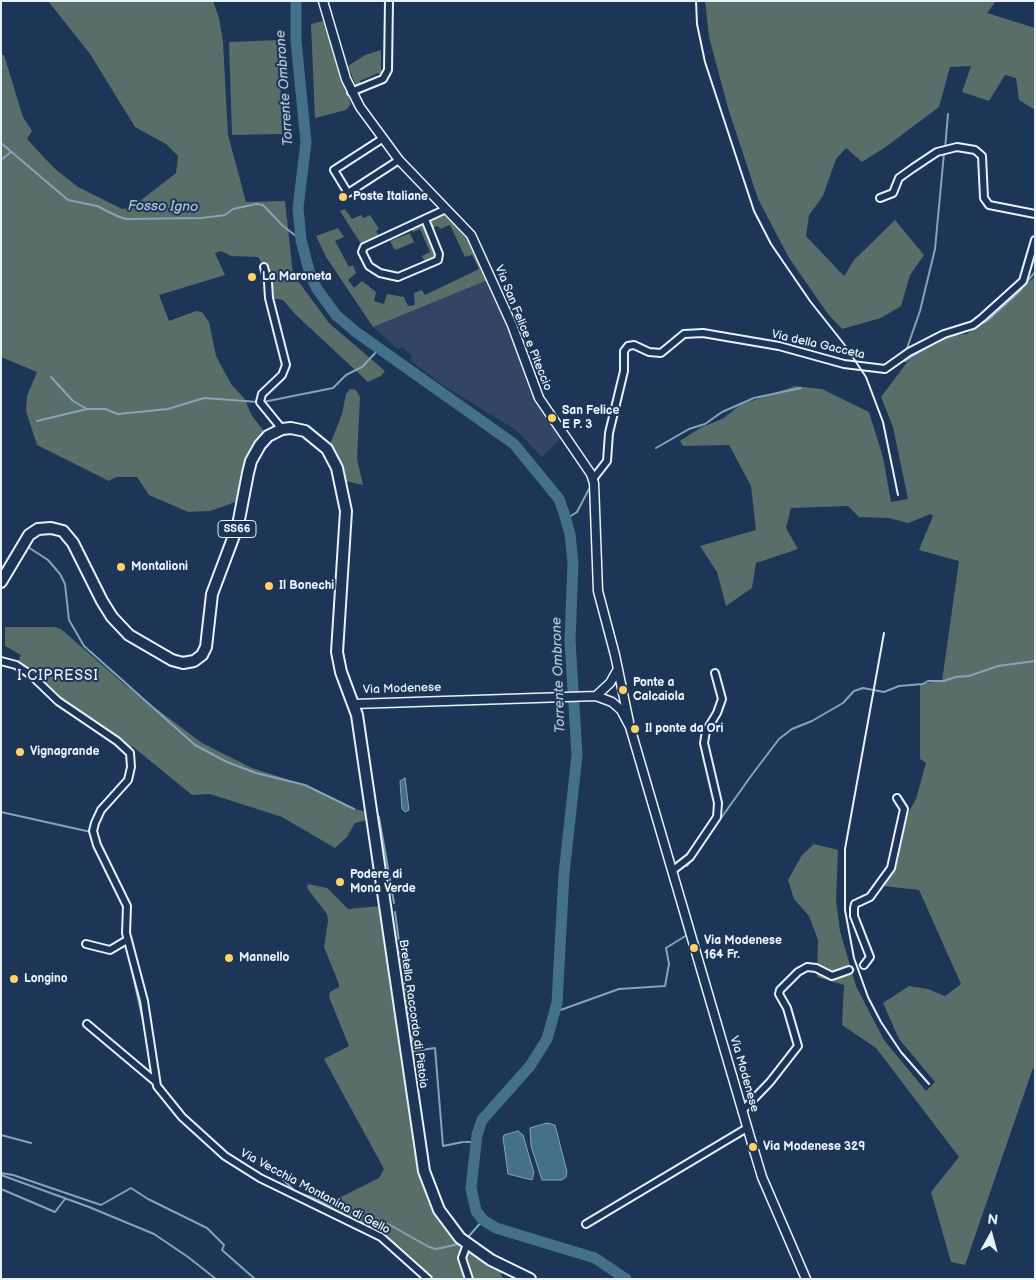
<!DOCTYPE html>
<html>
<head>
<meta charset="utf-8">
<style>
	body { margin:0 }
	#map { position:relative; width:1036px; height:1280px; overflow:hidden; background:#1d3557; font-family:"Balsamiq Sans",sans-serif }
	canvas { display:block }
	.frame { position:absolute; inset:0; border:2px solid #e8f1f8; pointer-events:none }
	.north { position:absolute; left:966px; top:1210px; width:50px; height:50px; -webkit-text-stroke:4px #1d3557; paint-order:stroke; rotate:7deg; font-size:14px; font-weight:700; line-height:20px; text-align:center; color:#e8f1f8 }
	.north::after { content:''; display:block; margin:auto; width:18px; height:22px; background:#e8f1f8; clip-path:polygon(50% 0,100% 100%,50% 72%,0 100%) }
</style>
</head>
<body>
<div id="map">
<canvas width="1036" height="1280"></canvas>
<div class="frame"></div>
<div class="north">N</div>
</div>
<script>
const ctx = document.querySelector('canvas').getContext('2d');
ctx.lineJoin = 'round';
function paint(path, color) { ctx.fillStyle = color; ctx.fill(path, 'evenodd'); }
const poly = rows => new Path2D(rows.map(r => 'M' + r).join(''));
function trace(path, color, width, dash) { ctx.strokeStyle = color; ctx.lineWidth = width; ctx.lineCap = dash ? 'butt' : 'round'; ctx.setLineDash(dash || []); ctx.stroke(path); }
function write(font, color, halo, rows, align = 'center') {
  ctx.font = font + ' "Balsamiq Sans",sans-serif'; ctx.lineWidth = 4; ctx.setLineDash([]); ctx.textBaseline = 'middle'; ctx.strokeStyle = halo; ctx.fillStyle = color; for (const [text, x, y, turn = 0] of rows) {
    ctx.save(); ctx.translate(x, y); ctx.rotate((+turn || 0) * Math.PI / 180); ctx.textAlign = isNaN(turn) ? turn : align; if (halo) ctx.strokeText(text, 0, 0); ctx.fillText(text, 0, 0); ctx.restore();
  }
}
paint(poly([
	[488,280,518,351,530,392,561,438,542,457,516,430,441,384,410,360,413,357,402,347,398,349,373,327]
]), '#344464');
paint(poly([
	[48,1,213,1,219,18,223,42,228,135,246,202,285,201,293,274,329,323,385,371,381,376,368,382,295,314,283,300,269,298,264,267,258,257,231,256,221,251,215,253,225,275,159,295,169,321,196,311,202,312,209,322,216,356,231,384,244,398,252,416,268,436,260,445,244,499,210,511,188,512,149,495,137,477,116,477,109,481,37,445,26,411,27,396,37,372,1,357,1,55,4,55,23,117,32,131,27,139,54,168,78,187,122,209,131,208,176,173,177,166,178,156,166,144,135,127,90,54],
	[705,1,996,1,987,13,1035,28,1035,110,1019,100,1016,78,1005,75,989,101,962,92,971,66,950,67,939,107,887,146,862,162,846,148,836,159,823,196,809,215,806,236,844,276,854,260,895,220,924,255,910,275,901,306,881,318,842,329,828,314,789,258,758,199,728,108,709,37],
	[323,21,351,104,346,110,315,118,311,24],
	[279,40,282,134,232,135,229,42],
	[381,50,381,70,386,72,383,76,378,73,360,81,361,85,356,86,348,66,365,55],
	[345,209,352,219,361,215,364,218,370,215,379,229,376,231,379,236,361,244,340,211],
	[446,215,469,240,488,280,373,327,326,257,316,236,338,228,344,237,335,241,349,267,353,265,356,273,348,280,354,288,362,281,376,292,374,301,384,304,387,294,404,297,408,306,415,305,414,293,422,290,425,295,479,269,472,255,465,257,450,225,440,229,438,226,432,228,432,219],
	[422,224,425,226,437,257,425,263,422,256,430,252,420,229,413,232,411,228],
	[410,233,414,242,396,250,393,247,390,241],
	[1035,277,1035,1069,1033,1068,965,1265,951,1262,931,1192,959,1157,876,1048,842,1025,844,985,817,977,818,940,809,916,794,899,788,880,802,855,814,844,838,850,836,900,840,931,856,986,884,1040,926,1091,935,1082,899,1039,883,1003,909,986,928,989,945,996,961,984,919,890,884,886,896,867,907,815,916,799,926,763,920,759,920,684,942,681,959,561,919,550,933,516,931,514,908,523,889,518,859,517,848,506,791,508,786,528,798,549,756,563,752,588,726,606,717,572,700,546,756,530,751,486,729,445,683,446,680,441,700,428,724,418,740,405,795,386,822,389,869,412,883,457,891,502,908,499,893,427,881,397,908,361,946,336,967,334,987,320,1011,296],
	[350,389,356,390,360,397,357,459,363,485,345,481,341,465,329,447,342,414,346,394],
	[5,627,55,627,61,629,125,685,202,743,252,768,305,785,351,808,371,813,372,819,355,823,347,837,335,848,282,817,210,794,192,795,132,746,128,750,58,701,16,665,21,655,5,646],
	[308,884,327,888,348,909,380,906,415,1146,423,1182,437,1216,450,1235,464,1249,500,1271,503,1279,426,1279,389,1243,304,1201,309,1195,328,1200,337,1199,379,1178,384,1169,324,1059,349,1046,329,997,330,992,339,987,339,984,324,947,328,921,327,914,307,888]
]), '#596d69');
const water = poly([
	[405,778,409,810,405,812,402,809,400,781,405,778],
	[547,1123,555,1125,567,1172,566,1177,562,1180,542,1180,531,1146,530,1128,547,1123],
	[518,1131,523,1135,534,1173,532,1180,508,1174,503,1137,504,1135,518,1131]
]);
paint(water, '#45708b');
trace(water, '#86a4b7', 1);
trace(poly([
	[1,143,68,200,97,206,117,216,126,219,202,218,225,215,233,209,256,204,263,205,283,226,301,240],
	[945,149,948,114],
	[1,160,11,152],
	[906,351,920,311,935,249,944,153],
	[905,361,941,339,969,330,988,320,1018,293,1035,272],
	[51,377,73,401,87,409,105,409,118,414,168,409,204,398,258,402],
	[263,402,333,388,346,375,362,367,379,349],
	[37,421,87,409],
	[656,448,689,429,705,424,722,412,754,398,801,388],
	[566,519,577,512,589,489],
	[28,547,48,560,60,574,65,584,69,620,84,646,195,745,227,762,256,773,305,785,354,809],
	[1,812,91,832],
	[376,815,379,817,394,903],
	[687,866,751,776,779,739,792,729,812,721,843,703,854,691,863,688,884,692,899,686,923,684,928,681,944,681,955,677,969,676,998,666,1035,661],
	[395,912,414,1051,435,1048,443,1146,463,1142],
	[126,944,145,1030],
	[555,1012,619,989,665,986,669,964,666,948,687,935],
	[1,1135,31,1143],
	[465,1142,476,1142],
	[262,1164,273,1170,295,1191,330,1205,390,1225,429,1247,436,1249,459,1244],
	[1,1173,13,1175,101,1205,131,1188,148,1199,207,1228,224,1245,222,1250,255,1279],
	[1,1175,89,1207,154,1234,188,1257,216,1279],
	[1,1189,55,1212,65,1199],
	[469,1236,483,1220]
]), '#86a4b7', 2);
trace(poly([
	[296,1,296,41,306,142,298,208,301,240,310,274,317,289,336,315,356,332,514,444,559,499,564,513,570,534,573,563,570,640,577,755,564,874,557,1003,547,1039,530,1066,482,1120,477,1135,471,1188,476,1211,483,1220,496,1228,595,1258,626,1279]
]), '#45708b', 11);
trace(poly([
	[849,970,864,965]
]), '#3b516f', 6, [6, 3]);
const minor = poly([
	[351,92,383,79,388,70,389,1],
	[382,139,334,170,348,193,399,160],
	[880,198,893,193,899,178,913,168,937,152,957,147,975,150,982,156,984,198,989,205,1035,214],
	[425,219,439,254,438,260,398,277,380,273,369,266,362,252,364,247,446,209],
	[264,267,268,282,269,298,286,365,282,375,262,394,260,402,282,429],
	[593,479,607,461,609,433,624,371,624,351,628,346,634,345,649,352,661,353,684,334,703,333,779,346,844,364,885,369,909,352,944,334,973,325,982,318,1023,281,1035,240],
	[1,661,16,665,31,675,58,701,117,741,130,753,131,767,128,780,101,810,95,823,93,831,97,845,127,906,126,933,144,1001,157,1086,182,1117,225,1156,260,1178,381,1237,428,1279],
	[672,871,690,857,717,817,718,803,704,743,706,731,717,713,722,699,715,673],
	[86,944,110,950,127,940],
	[864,965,870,957,854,916,854,908,855,904,870,897,891,868,904,809,897,798],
	[87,1024,156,1082],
	[742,1111,770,1082,798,1046,787,1008,779,994,780,990,798,972,807,967,816,968,832,976,849,970],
	[586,1224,747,1128],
	[467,1244,462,1258,469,1279]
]);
const tertiary = poly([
	[323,1,346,79,360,107,399,160,471,235,512,325,539,398,591,474,594,483,598,591,615,655,629,722],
	[596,696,610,683,618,669],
	[354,704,596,696,612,702,621,710,630,727,753,1147,762,1177,806,1279]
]);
const primary = poly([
	[1,582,29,535,38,529,51,528,63,531,73,543,102,601,112,617,129,635,172,660,183,663,194,661,202,655,206,647,212,594,238,525,248,473,251,461,260,445,268,436,282,429,291,428,305,431,327,449,337,468,346,511,337,652,341,672,357,715,424,1171,439,1210,460,1238,491,1260,530,1279]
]);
trace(minor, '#e8f1f8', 10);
trace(tertiary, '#e8f1f8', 11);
trace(primary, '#e8f1f8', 14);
trace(minor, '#1d3557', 6);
trace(tertiary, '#1d3557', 8);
trace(primary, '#1d3557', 10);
trace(poly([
	[696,1,697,24,705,62,754,211,771,244,810,301,844,344,866,377,883,422,898,495],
	[884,633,845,849,845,910,854,958,868,997,881,1022,901,1052,929,1084]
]), '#e8f1f8', 2);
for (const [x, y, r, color] of [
	[343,197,5,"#ffd166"],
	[252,277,5,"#ffd166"],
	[552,418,5,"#ffd166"],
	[121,567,5,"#ffd166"],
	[269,586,5,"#ffd166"],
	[623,690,5,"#ffd166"],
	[635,729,5,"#ffd166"],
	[20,752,5,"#ffd166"],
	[340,882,5,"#ffd166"],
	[694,948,5,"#ffd166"],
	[229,958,5,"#ffd166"],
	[14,979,5,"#ffd166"],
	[753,1147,5,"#ffd166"]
]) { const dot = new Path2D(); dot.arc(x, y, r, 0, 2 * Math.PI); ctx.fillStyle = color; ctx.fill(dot); trace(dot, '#1d3557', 2); }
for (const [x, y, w] of [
	[237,529,38]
]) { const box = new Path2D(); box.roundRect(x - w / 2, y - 8.5, w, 17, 4); ctx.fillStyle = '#1d3557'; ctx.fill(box); trace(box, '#e8f1f8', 1); }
write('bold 11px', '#e8f1f8', null, [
	["SS66",237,529]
]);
write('bold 12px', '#e8f1f8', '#1d3557', [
	["Poste Italiane",353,197],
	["La Maroneta",262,277],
	["San Felice",562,411],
	["E P. 3",562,425],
	["Montalioni",131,567],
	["Il Bonechi",279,586],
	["Ponte a",633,683],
	["Calcaiola",633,697],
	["Il ponte da Ori",645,729],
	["Vignagrande",30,752],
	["Podere di",350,875],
	["Mona Verde",350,889],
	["Via Modenese",704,941],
	["164 Fr.",704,955],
	["Mannello",239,958],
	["Longino",24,979],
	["Via Modenese 329",763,1147]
], 'left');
write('12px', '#e8f1f8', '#1d3557', [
	["Via San Felice e Piteccio",523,328,68],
	["Via della Gacceta",818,345,13],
	["Via Modenese",402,689,-2],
	["Bretella Raccordo di Pistoia",413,1014,82],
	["Via Modenese",744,1074,74],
	["Via Vecchia Montanina di Gello",315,1192,28]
]);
write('italic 14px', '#afc4d2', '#1d3557', [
	["Torrente Ombrone",285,88,-94],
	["Fosso Igno",163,207,1],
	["Torrente Ombrone",559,675,-92]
]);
ctx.letterSpacing = '1px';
write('14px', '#e8f1f8', '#1d3557', [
	["I CIPRESSI",58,676]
]);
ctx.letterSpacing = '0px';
</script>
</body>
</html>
